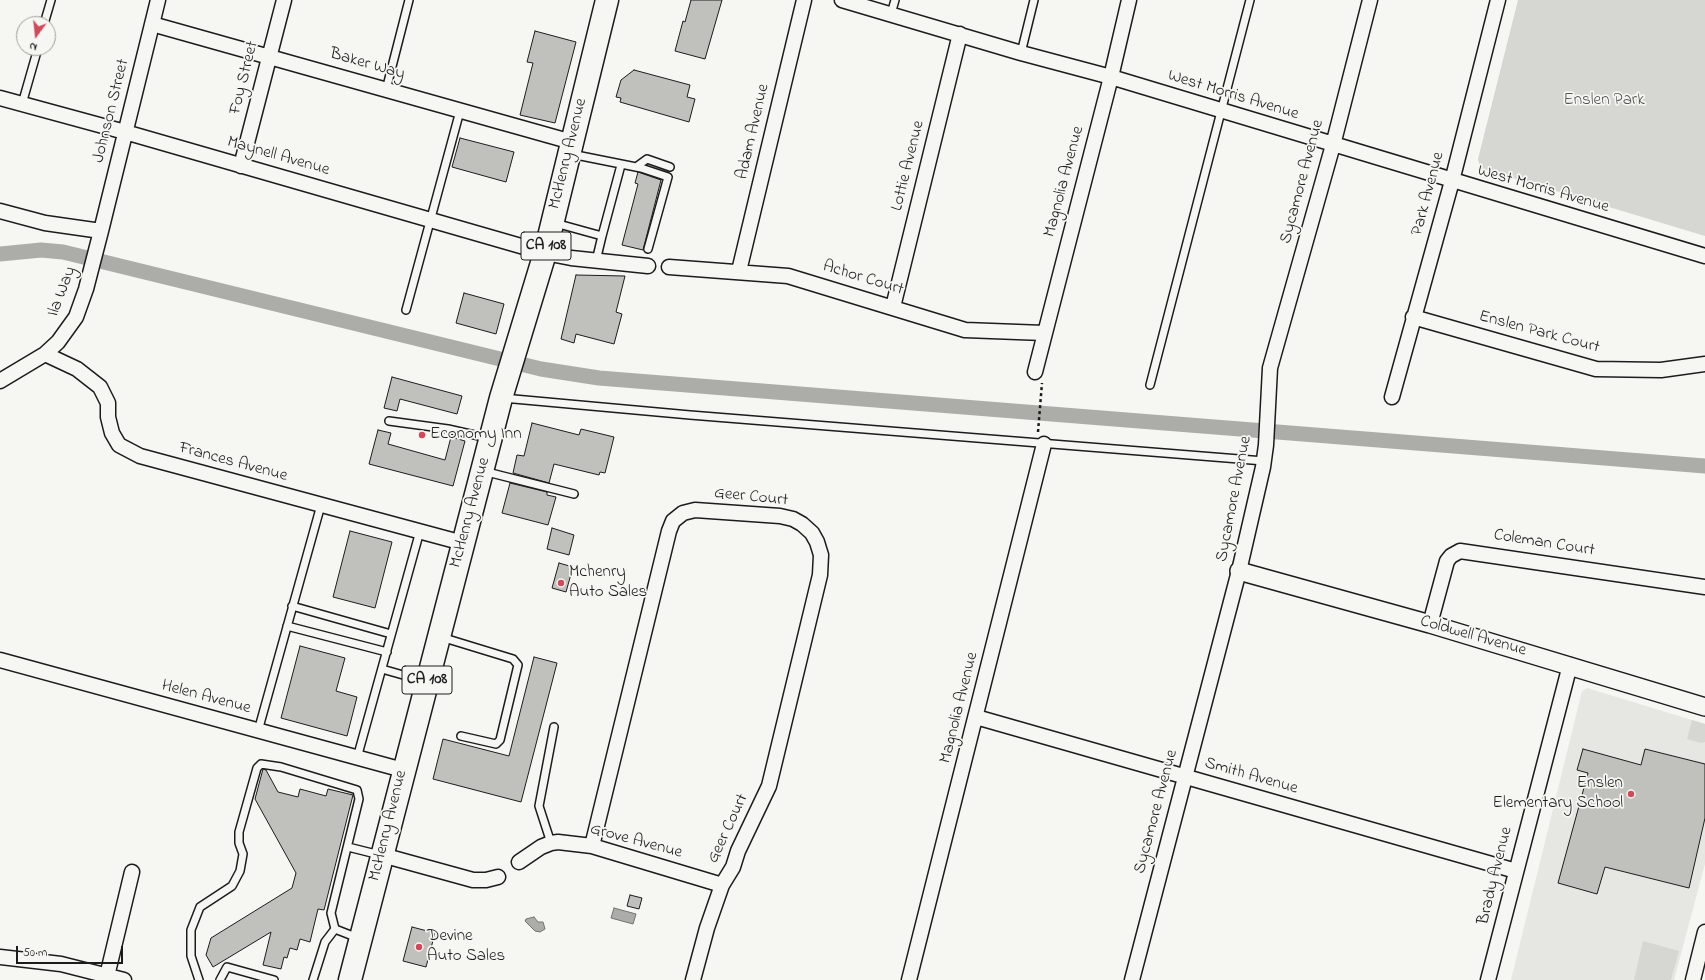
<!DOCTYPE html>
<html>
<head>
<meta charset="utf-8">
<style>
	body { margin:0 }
	#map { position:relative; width:1705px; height:980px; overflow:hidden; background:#f6f6f2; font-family:"Indie Flower",sans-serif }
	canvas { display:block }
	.north { position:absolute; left:16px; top:16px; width:40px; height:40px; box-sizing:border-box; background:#f6f6f2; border:1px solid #9f9f9c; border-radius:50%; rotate:195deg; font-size:11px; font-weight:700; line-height:16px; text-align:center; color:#1c1c1c }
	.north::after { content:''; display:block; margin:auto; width:14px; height:18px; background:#d1495b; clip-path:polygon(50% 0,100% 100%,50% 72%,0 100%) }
	.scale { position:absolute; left:16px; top:946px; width:107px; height:18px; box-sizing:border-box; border:2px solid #1c1c1c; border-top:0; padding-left:5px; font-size:12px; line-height:14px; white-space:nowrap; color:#1c1c1c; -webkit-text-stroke:3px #f6f6f2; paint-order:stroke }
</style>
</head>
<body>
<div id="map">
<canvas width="1705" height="980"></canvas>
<div class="north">N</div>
<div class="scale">50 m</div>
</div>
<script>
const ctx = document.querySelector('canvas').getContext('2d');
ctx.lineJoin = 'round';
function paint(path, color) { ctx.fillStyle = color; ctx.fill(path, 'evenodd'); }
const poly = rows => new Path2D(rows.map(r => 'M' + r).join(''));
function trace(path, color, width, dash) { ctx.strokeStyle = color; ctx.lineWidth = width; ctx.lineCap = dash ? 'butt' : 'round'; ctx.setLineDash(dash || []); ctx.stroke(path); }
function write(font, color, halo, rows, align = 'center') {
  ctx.font = font + ' "Indie Flower",sans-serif'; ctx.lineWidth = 3.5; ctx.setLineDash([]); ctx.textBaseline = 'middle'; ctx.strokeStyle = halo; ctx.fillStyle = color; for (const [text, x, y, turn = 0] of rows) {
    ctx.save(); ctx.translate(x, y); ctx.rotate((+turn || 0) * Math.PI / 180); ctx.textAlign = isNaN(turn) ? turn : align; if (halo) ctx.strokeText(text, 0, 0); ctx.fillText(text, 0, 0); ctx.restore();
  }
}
paint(poly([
	[1587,688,1705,724,1705,864,1674,980,1511,980,1582,691]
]), '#e6e6e2');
paint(poly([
	[1518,0,1705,0,1705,236,1480,168,1478,159],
	[1692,720,1705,724,1705,742,1701,743,1687,739],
	[1643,941,1679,951,1671,980,1634,980]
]), '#d6d6d2');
const water = poly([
	[614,908,636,914,633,924,611,918,614,908],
	[534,917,538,922,543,922,545,929,540,932,535,931,525,921,526,919,534,917]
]);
paint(water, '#acaca9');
trace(water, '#727271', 1);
trace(poly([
	[0,254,41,250,63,252,541,369,599,378,1705,466]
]), '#acaca9', 15);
const building = poly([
	[691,0,722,0,705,59,675,51,683,21,685,22,691,0],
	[535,31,576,42,555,123,520,115,533,63,527,62,535,31],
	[634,70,690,85,687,97,695,99,689,122,620,102,621,98,616,97,621,80,634,70],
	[460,138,514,152,506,182,452,167,460,138],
	[638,172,661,180,643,250,622,245,638,184,635,183,638,172],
	[576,275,625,276,616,312,622,314,614,344,576,334,574,343,561,339,576,275],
	[464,293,504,304,496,334,456,323,464,293],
	[392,377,462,396,457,414,400,399,397,411,384,408,392,377],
	[532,423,579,435,581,429,614,437,605,473,600,472,599,475,554,464,549,483,513,473,517,455,524,456,532,423],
	[378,430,391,433,388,444,445,460,451,437,465,441,453,486,369,464,378,430],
	[510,483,547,492,547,495,556,497,548,525,502,513,510,483],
	[552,528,574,535,569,555,547,549,552,528],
	[350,531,392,542,375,608,333,597,350,531],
	[559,563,573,567,566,592,552,588,559,563],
	[300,646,345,658,336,691,357,697,347,736,281,718,300,646],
	[534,657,557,663,521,802,433,779,443,739,509,756,534,657],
	[1583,749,1641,765,1645,749,1705,764,1705,818,1689,888,1605,867,1597,894,1558,883,1588,773,1577,770,1583,749],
	[263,769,266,770,278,792,298,797,300,789,326,796,328,789,353,795,324,910,318,909,310,942,300,939,297,950,290,948,287,958,284,957,281,969,263,965,271,932,213,967,206,955,211,938,292,888,296,873,255,799,263,769],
	[630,895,642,898,639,909,627,906,630,895],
	[412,927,435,933,426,967,403,961,412,927]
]);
paint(building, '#c0c0bd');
trace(building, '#1c1c1c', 1);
const service = poly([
	[891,14,895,0],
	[44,24,51,0],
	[1021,53,1034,0],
	[386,90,409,0],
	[22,104,38,48],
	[571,154,641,168,668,177,648,249],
	[636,167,647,159,670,167],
	[555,223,602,236,621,165],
	[596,261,602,236],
	[406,310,460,111],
	[1150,385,1250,0],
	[503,398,690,415,1264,461],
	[389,421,448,429,488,438],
	[483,471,574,494],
	[292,606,391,634],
	[287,626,387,652],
	[441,637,513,659,518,665,500,740,496,744,461,736],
	[382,669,424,681],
	[258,731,321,505],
	[357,758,420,531],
	[551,843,539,806,554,727],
	[348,847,380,855],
	[199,980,191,956,191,930,200,907,232,886,240,871,243,854,239,843,239,832,257,768,261,764,281,767,357,790,359,799,331,913,335,929,358,938],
	[220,980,227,967,274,980],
	[313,980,325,942,335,929]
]);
const minor = poly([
	[842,0,1021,53,1111,77,1705,256],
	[152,24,572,142],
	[0,98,125,132,545,253,571,258,648,266],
	[241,166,284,0],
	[0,211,45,223,101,231],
	[669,267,788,276,965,330,1044,333],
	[739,271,804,0],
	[893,307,960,34],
	[1413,317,1596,369,1661,370,1705,364],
	[45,354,77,369,100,387,108,403,108,417,112,433,119,445,140,456,463,543],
	[1035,372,1111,77,1129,0],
	[0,381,45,354,58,342,76,317,86,289,101,231,158,0],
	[1392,397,1452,181,1498,0],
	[1430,624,1447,561,1451,556,1460,551,1705,587],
	[0,660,403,770],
	[976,717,1516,871],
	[592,846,669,531,673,521,683,513,695,510,780,516,793,519,802,524,812,533,817,542,821,555,820,575,769,786,738,851,733,867,722,885,707,928,693,980],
	[382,855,473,880,486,880,498,877],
	[519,862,541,847,551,843,558,842,592,846,722,885],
	[0,957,61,964,124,980],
	[107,976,132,872],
	[909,980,1044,444],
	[1132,980,1239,571,1263,467,1266,445,1270,368,1333,145,1370,0],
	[1488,980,1570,665],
	[1693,980,1705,932]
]);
const tertiary = poly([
	[1239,571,1430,624,1705,707]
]);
const primary = poly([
	[350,980,501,398,545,253,607,0]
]);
trace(service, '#1c1c1c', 10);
trace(minor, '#1c1c1c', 17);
trace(tertiary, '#1c1c1c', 20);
trace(primary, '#1c1c1c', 25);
trace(poly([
	[1038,432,1042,383]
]), '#1c1c1c', 2.5, [3, 3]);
trace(service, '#f6f6f2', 7);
trace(minor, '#f6f6f2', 14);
trace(tertiary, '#f6f6f2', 17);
trace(primary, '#f6f6f2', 22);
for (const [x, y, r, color] of [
	[422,435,4,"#d1495b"],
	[561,583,4,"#d1495b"],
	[1631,794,4,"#d1495b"],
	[419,947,4,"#d1495b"]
]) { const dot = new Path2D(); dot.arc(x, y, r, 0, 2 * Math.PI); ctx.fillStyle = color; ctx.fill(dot); trace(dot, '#f6f6f2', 1.5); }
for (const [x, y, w] of [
	[546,246,50],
	[427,680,50]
]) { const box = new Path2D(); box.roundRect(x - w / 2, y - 14, w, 28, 3); ctx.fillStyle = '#f6f6f2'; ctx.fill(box); trace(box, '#1c1c1c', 1); }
write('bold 16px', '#1c1c1c', null, [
	["CA 108",546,246],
	["CA 108",427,680]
]);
write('17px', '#1c1c1c', '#f6f6f2', [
	["Baker Way",367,65,16],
	["Foy Street",245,78,-76],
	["West Morris Avenue",1233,96,17],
	["Johnson Street",112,111,-76],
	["Adam Avenue",754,132,-77],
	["McHenry Avenue",569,154,-76],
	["Maynell Avenue",278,157,16],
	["Lottie Avenue",909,166,-76],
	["Magnolia Avenue",1065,182,-75],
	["Sycamore Avenue",1303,182,-75],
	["West Morris Avenue",1543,190,16],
	["Park Avenue",1429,194,-75],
	["Achor Court",863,279,17],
	["Ila Way",63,292,-69],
	["Enslen Park Court",1539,333,15],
	["Frances Avenue",233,463,15],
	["Geer Court",751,498,6],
	["Sycamore Avenue",1235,499,-79],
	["McHenry Avenue",471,513,-75],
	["Coleman Court",1544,544,9],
	["Coldwell Avenue",1473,637,16],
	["Helen Avenue",206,698,15],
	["Magnolia Avenue",960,708,-76],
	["Smith Avenue",1251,777,16],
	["Sycamore Avenue",1157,812,-75],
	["McHenry Avenue",389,826,-76],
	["Geer Court",729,829,-65],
	["Grove Avenue",636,842,15],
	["Brady Avenue",1496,876,-76]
]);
write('17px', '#545453', '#f6f6f2', [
	["Enslen Park",1604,101]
]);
write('17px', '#1c1c1c', '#f6f6f2', [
	["Economy Inn",430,435],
	["Mchenry",569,573],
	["Auto Sales",569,593],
	["Enslen",1623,784,"right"],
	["Elementary School",1623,804,"right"],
	["Devine",427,937],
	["Auto Sales",427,957]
], 'left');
</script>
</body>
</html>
